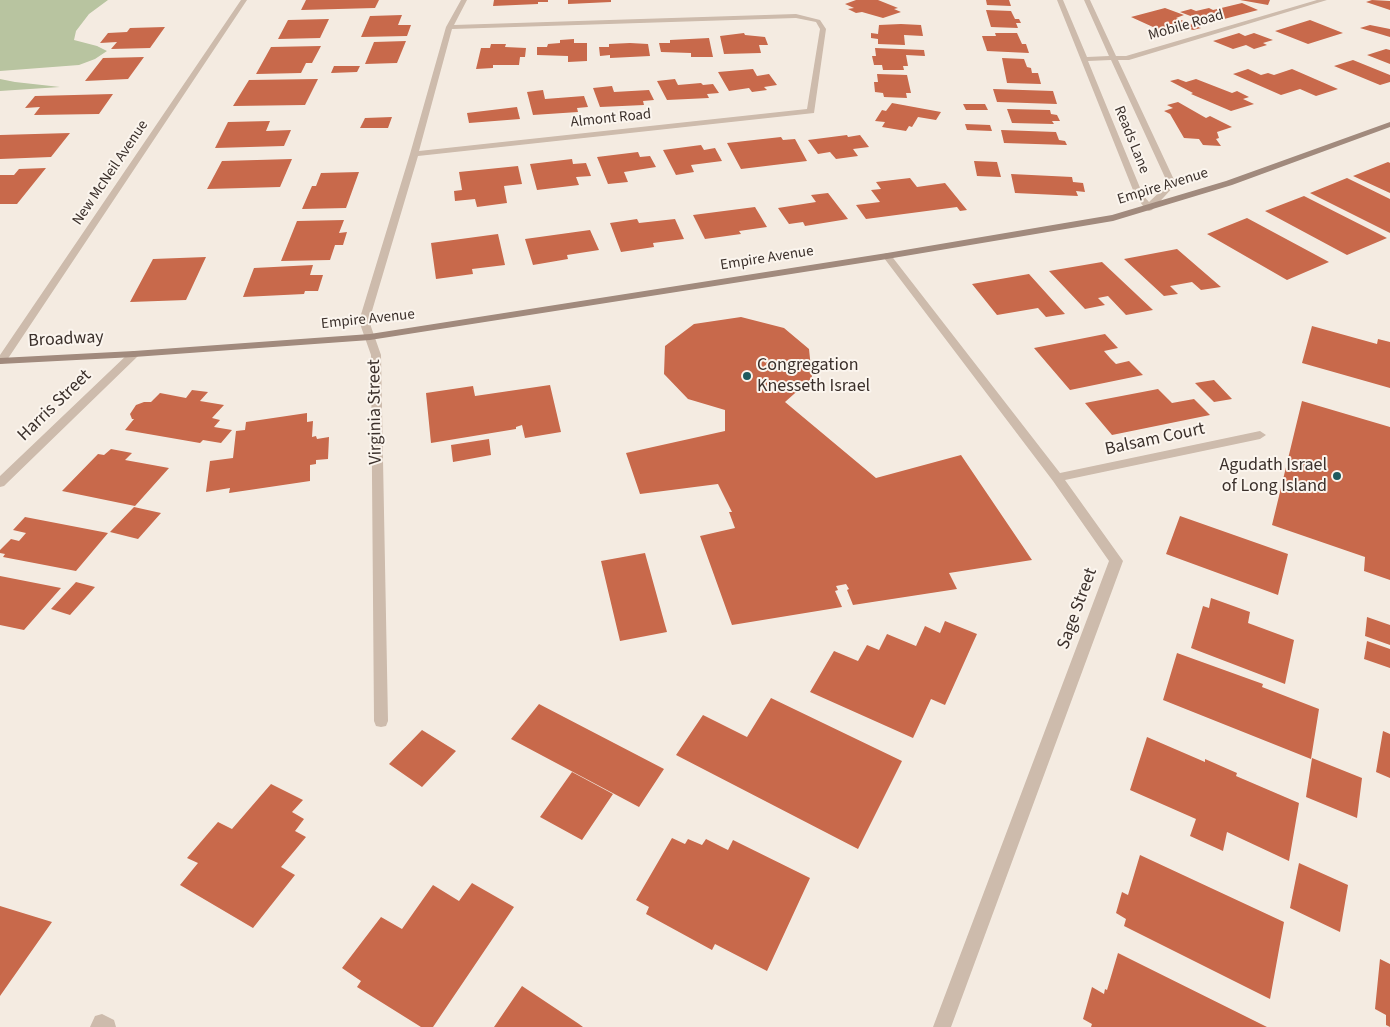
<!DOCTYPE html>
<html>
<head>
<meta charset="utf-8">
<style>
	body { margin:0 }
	canvas { display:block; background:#f4ebe1 }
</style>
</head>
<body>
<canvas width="1390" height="1027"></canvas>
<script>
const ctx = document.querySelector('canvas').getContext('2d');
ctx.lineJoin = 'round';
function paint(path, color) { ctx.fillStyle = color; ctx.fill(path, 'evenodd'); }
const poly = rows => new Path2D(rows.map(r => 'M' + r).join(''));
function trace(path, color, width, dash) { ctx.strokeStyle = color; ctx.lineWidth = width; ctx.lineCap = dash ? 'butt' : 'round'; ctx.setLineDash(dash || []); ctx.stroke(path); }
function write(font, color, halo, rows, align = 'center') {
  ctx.font = font + ' "Source Sans 3",sans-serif'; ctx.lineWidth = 4; ctx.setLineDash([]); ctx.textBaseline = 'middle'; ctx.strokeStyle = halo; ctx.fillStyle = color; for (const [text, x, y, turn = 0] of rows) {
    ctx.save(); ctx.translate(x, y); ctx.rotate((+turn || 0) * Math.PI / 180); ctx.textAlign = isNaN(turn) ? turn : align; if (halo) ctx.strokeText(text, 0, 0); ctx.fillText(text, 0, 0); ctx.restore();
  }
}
paint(poly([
	[0,0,108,0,89,14,76,31,74,40,97,46,107,51,95,59,79,65,0,71],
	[0,79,15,82,60,87,0,91]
]), '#b8c4a0');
paint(poly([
	[306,0,379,0,375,8,301,10],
	[494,0,548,0,548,2,538,2,538,4,493,6],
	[568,0,611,0,611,2,568,4],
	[856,0,878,0,898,8,894,9,901,12,883,18,862,12,856,13,848,9,854,8,845,4],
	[986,0,1009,0,1011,6,987,5],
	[1240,0,1270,0,1268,5],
	[1372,0,1390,1,1390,10,1366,2],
	[1242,3,1258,10,1209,23,1180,12,1191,9,1196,11,1209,8,1213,10],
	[1165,8,1184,15,1176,18,1201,28,1193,30,1184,27,1164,32,1131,17],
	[986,10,1011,11,1015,19,1019,19,1021,23,1016,23,1018,28,991,27],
	[402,15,398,25,411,25,407,36,361,37,370,16],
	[329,19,320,38,278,39,288,20],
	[1310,20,1343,33,1308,44,1275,31],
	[901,24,921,25,923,36,904,35,905,45,878,44,878,39,871,38,871,33,878,34,879,25],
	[1370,25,1390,29,1390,37,1360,28],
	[165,27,150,48,111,49,117,42,100,43,108,33,127,32,130,28],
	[744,33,745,35,765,37,768,45,759,45,761,53,724,54,720,36],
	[995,33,1017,33,1022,44,1026,44,1029,53,987,51,982,36,996,36],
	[1239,33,1245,36,1254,33,1273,40,1263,43,1267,45,1254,49,1246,45,1233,49,1213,41],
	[709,38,713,57,691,57,691,53,661,52,659,43,670,43,670,40],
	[574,39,574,43,587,43,587,61,568,62,568,56,537,55,537,47,547,47,548,44,560,43,560,40],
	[406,41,397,63,365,64,374,42],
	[630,43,648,44,650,56,610,58,610,55,600,56,599,47,609,47,609,44],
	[491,44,506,44,505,47,526,48,525,57,520,57,519,65,493,65,493,68,476,69,481,48,490,48],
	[321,46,312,63,306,63,301,73,256,74,271,47],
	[875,48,924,50,925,56,906,55,908,66,903,66,904,70,883,70,882,65,874,65,872,56,876,56],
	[1386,49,1390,50,1390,64,1367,55],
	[144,57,128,79,85,81,103,58],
	[1002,58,1024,59,1027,67,1031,68,1032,73,1038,73,1041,84,1007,83],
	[1353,60,1390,75,1390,82,1380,85,1334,66],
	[334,66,360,66,357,72,331,73],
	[753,69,757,76,769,74,777,85,764,87,767,90,752,92,749,88,729,91,718,72],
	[1248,69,1261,75,1268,73,1274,75,1292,69,1338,89,1316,96,1300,89,1281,95,1233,74],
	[877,74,907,75,911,93,906,93,907,98,884,97,883,93,875,92,874,82,878,82],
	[318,79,305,105,233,106,249,80],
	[675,79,678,85,701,83,703,85,713,84,719,93,707,94,709,98,667,100,657,81],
	[1178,79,1186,82,1196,79,1232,93,1237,91,1249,97,1243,99,1254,104,1231,111,1191,94,1193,93,1170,81],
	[612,86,614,92,649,90,654,100,643,101,644,105,600,107,593,88],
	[993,89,1053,91,1057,104,997,102],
	[543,90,545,99,584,96,588,107,577,108,578,112,533,115,527,92],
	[113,94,99,114,34,115,40,107,25,108,35,96],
	[1178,102,1206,118,1210,116,1232,127,1217,132,1219,138,1216,139,1221,146,1203,145,1199,139,1184,138,1170,114,1164,111,1173,108,1167,105],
	[892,103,941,112,936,120,918,117,912,127,909,126,906,131,882,127,885,122,875,121,882,110,886,111],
	[963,104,985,104,988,110,966,110],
	[517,107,520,119,469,123,467,113],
	[1007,109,1050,110,1051,114,1057,115,1060,121,1052,121,1054,124,1012,123],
	[392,117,388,128,360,128,365,118],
	[270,121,266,131,291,130,284,146,215,148,228,122],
	[965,124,990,125,992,131,967,130],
	[1001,130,1056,132,1059,140,1065,141,1067,145,1004,143],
	[70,133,51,157,0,159,0,135],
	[847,135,848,137,860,135,869,147,853,149,858,156,836,159,830,152,818,154,808,140],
	[781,137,783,140,795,139,807,161,741,169,727,143],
	[701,145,704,150,715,148,722,161,691,165,694,172,676,175,663,150],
	[638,152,640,157,650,156,656,167,624,172,628,182,608,184,597,157],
	[292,159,280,187,207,189,222,161],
	[572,159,573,164,586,163,591,176,576,177,579,185,537,190,530,164],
	[974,161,997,162,1001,177,977,176],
	[1388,162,1390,163,1390,193,1353,176],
	[518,166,522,184,504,186,507,203,477,207,475,199,455,201,454,191,462,190,459,172],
	[46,168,17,204,0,204,0,175,14,175,19,169],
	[359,172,346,208,302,209,312,186,316,186,321,173],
	[1011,174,1072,177,1073,182,1083,183,1085,192,1076,191,1078,196,1015,193],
	[910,178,917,187,945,183,967,210,960,211,957,207,866,219,856,205,880,202,871,190,881,189,876,182],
	[1347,178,1390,199,1390,233,1310,193],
	[828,193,848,219,805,226,803,222,789,224,778,208,816,202,811,195],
	[1304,196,1387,238,1347,255,1265,211],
	[755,207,767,227,739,231,741,234,705,239,693,215],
	[1247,218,1329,262,1287,280,1207,234],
	[637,219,639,223,675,219,684,239,653,243,654,247,621,252,610,223],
	[344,220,339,233,347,232,343,245,335,245,330,260,281,261,297,221],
	[590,230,599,250,567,255,568,259,533,265,525,239],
	[498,234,505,265,472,269,473,274,436,279,431,243],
	[1177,249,1221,287,1201,290,1192,282,1170,286,1178,294,1164,296,1124,259],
	[206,257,186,300,130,302,153,259],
	[1102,262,1153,310,1126,315,1108,296,1098,298,1105,305,1085,309,1049,271],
	[313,265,310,275,323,275,318,291,305,291,304,294,243,297,254,268],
	[1029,274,1065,314,1046,317,1038,308,997,315,972,284],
	[741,317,784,328,809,349,812,378,785,402,876,478,961,455,1032,560,949,573,957,589,853,605,847,590,849,589,846,584,836,586,838,590,835,591,842,607,732,625,700,536,735,528,729,512,732,512,718,484,640,494,626,453,725,431,725,410,688,399,664,374,665,346,694,324],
	[1312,326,1377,344,1378,339,1390,342,1390,388,1302,363],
	[1105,334,1118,348,1104,351,1110,358,1116,364,1129,361,1143,375,1070,390,1034,348],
	[1214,380,1232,399,1214,402,1195,383],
	[550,385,561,432,525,438,522,425,516,427,516,429,431,443,426,393,473,386,475,396],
	[1158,389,1172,403,1194,399,1210,415,1112,435,1085,403],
	[192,390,208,392,200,401,224,405,212,418,220,420,214,427,232,430,221,443,203,440,200,443,125,430,134,419,132,419,130,414,136,405,144,402,151,402,160,393,186,398],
	[1302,401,1390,427,1390,580,1364,571,1365,557,1272,525],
	[307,413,307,422,313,421,312,437,316,436,317,439,329,437,328,459,316,460,316,464,310,465,310,481,229,493,230,488,206,492,210,461,233,458,236,431,245,430,246,422],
	[489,439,491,455,453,462,451,445],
	[111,449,132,453,125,460,169,468,135,506,62,491,98,454,104,455],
	[134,507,161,513,138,539,110,532],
	[1180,516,1288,554,1278,595,1166,554],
	[25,517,108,533,76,571,3,557,5,554,0,553,0,550,11,539,19,541,26,533,13,530],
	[645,553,667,632,620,641,601,561],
	[0,576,61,588,24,630,0,625],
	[76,582,95,587,70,615,51,609],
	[1211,598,1250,612,1248,623,1294,640,1285,684,1191,648,1203,606,1209,608],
	[1367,617,1390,625,1390,645,1365,636],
	[945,621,977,634,945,705,931,699,913,738,810,692,834,651,858,661,867,645,879,650,887,634,916,646,925,626,940,633],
	[1367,641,1390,649,1390,668,1364,659],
	[1177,653,1263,684,1262,687,1319,709,1311,759,1163,700],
	[771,698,902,761,858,849,676,755,703,715,747,737],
	[539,704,664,769,639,807,511,739],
	[422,730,456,751,422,787,389,764],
	[1383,731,1390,734,1390,778,1376,772],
	[1147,737,1205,762,1205,759,1237,773,1236,776,1299,803,1289,861,1227,832,1223,851,1190,836,1196,819,1130,790],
	[1312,758,1362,778,1357,818,1306,797],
	[572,772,613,794,582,840,540,817],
	[271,784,303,800,292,812,304,819,295,831,306,837,281,867,295,875,253,928,180,885,198,863,187,858,218,822,232,829],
	[672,838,685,844,688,839,702,845,706,839,728,850,733,840,810,878,767,971,715,944,712,950,646,914,649,907,636,900],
	[1140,855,1284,922,1270,999,1124,926,1126,919,1116,913,1122,892,1128,895],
	[1299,863,1348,885,1340,932,1290,908],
	[472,883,514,907,433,1027,421,1027,357,987,361,981,342,968,381,917,402,929,433,885,459,901],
	[0,906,52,922,0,996],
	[1118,953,1267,1027,1091,1027,1092,1024,1083,1019,1092,987,1104,994,1105,989,1107,990],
	[1380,959,1390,964,1390,1027,1386,1025,1386,1015,1375,1009],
	[522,986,579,1024,583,1027,494,1027]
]), '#c8694b');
paint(poly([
	[241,0,247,0,5,363,0,364,0,355,241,0],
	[461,0,467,0,454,25,796,14,820,20,826,29,814,113,418,156,369,321,381,355,388,721,386,726,381,727,376,726,374,721,371,355,359,321,410,154,446,27,461,0],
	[796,18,816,22,820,29,807,109,419,151,452,29,796,18],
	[1057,0,1063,0,1087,57,1109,56,1084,0,1090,0,1116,56,1126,56,1317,0,1327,0,1129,60,1118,60,1176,184,1152,210,1149,211,1146,210,1135,195,1057,0],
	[1111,60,1168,184,1149,202,1143,195,1088,61,1111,60],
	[887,253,890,254,1060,473,1260,431,1266,435,1260,439,1065,480,1123,561,951,1027,933,1027,1109,561,1053,481,884,258,884,254,887,253],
	[134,351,138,352,139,354,138,356,4,486,0,487,0,476,130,352,134,351],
	[102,1014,114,1020,116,1027,90,1027,95,1016,102,1014]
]), '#cdbbac');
paint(poly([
	[1390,122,1390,127,1232,185,1113,221,887,259,370,340,134,357,0,364,0,358,134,351,370,334,887,253,1112,215,1226,181,1390,122]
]), '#a18a7d');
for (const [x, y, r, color] of [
	[747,376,5,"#1f5a5e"],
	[1337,476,5,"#1f5a5e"]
]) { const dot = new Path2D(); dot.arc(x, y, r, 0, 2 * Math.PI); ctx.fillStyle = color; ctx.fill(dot); trace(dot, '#fbf5ee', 2); }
write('15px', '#3b302b', '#fbf5ee', [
	["Mobile Road",1186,26,-16],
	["Almont Road",611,119,-6],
	["Reads Lane",1131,140,68],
	["New McNeil Avenue",111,173,-56],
	["Empire Avenue",1163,187,-17],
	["Empire Avenue",767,259,-9],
	["Empire Avenue",368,320,-6]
]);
write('18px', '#3b302b', '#fbf5ee', [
	["Broadway",66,340,-3],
	["Harris Street",55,406,-44],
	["Virginia Street",376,412,-91],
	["Balsam Court",1155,440,-12],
	["Sage Street",1078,609,-70]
]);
write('18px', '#3b302b', '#fbf5ee', [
	["Congregation",757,366],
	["Knesseth Israel",757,387],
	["Agudath Israel",1327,466,"right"],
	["of Long Island",1327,487,"right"]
], 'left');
</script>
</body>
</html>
